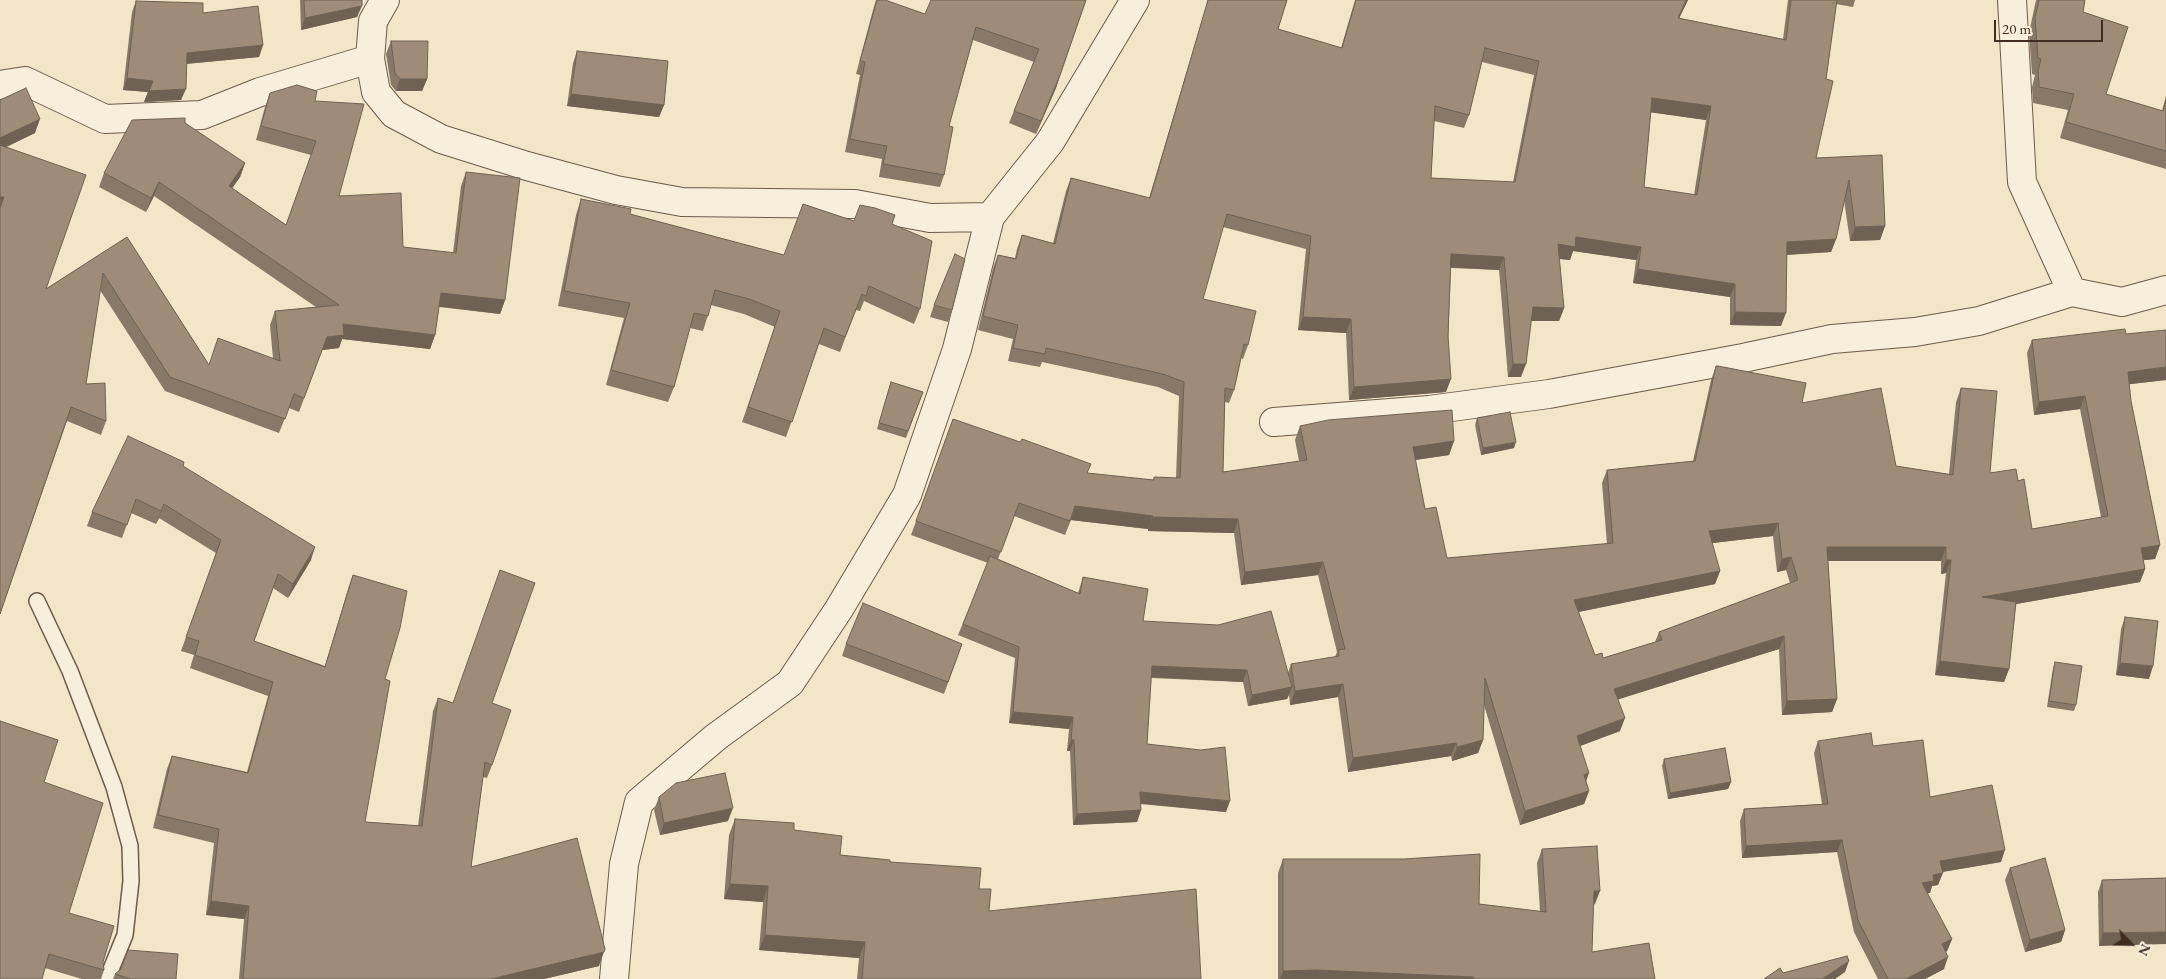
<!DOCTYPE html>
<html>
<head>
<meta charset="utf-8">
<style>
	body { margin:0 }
	#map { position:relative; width:2166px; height:979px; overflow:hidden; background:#f2e5c8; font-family:"EB Garamond",serif }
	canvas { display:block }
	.north { position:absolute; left:2106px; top:919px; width:50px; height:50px; -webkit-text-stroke:4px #f7eedb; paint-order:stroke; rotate:114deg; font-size:14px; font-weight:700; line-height:20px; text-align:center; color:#422c21 }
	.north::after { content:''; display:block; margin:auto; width:18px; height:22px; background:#422c21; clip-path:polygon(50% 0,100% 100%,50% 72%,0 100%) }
	.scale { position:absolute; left:1994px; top:20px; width:109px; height:22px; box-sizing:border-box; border:2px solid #422c21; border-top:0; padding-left:6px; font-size:15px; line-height:18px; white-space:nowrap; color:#422c21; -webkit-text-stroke:4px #f7eedb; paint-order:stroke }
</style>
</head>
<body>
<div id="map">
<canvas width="2166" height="979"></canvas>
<div class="north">N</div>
<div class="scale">20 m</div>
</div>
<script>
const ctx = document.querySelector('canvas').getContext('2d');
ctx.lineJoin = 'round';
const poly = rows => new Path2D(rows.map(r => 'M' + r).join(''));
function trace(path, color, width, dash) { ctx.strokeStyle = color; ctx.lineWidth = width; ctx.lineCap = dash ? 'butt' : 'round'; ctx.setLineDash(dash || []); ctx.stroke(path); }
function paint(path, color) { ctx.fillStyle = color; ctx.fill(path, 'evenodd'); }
const lane = poly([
	[37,601,70,671,114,787,130,846,131,881,125,935,107,979]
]);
const street = poly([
	[385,0,373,21,370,59,376,92,394,114,441,139,527,166,616,190,682,202,855,204,930,218,990,217],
	[2012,0,2022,182,2072,292,2122,302,2166,290],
	[0,85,25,81,105,119,202,115,260,92,370,59],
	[1274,422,1429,410,1549,394,1743,358,1832,339,1915,332,1979,321,2072,292],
	[614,979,624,864,639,802,716,737,790,683,839,609,907,495,957,349,990,217,1050,142,1135,0]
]);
trace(lane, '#6e5a4b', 18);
trace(street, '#6e5a4b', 30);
trace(lane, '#f7eedb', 15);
trace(street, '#f7eedb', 28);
paint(poly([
	[300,0,362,0,357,17,301,30],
	[876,0,925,14,1086,0,1056,88,1036,134,1009,123,1034,62,973,40,949,126,944,175,940,187,879,177,882,159,845,152,860,75,856,74,873,10],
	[1208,0,1287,0,1278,29,1341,48,1355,0,1688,0,1679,18,1783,39,1788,0,1855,0,1853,7,1836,4,1816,158,1882,155,1885,226,1880,240,1850,241,1844,200,1836,239,1831,252,1787,255,1781,326,1730,325,1730,297,1633,283,1636,260,1573,251,1570,260,1559,259,1564,308,1559,321,1531,321,1521,377,1508,377,1499,270,1451,268,1446,392,1349,400,1346,333,1298,330,1306,249,1223,227,1203,299,1248,345,1243,359,1241,358,1234,390,1229,403,1225,402,1223,472,1299,461,1295,440,1300,426,1454,441,1449,455,1415,460,1425,509,1447,558,1607,544,1602,483,1607,470,1693,461,1711,380,1716,366,1802,403,1896,466,1949,474,1956,402,1961,388,1990,473,2018,481,2032,529,2101,517,2080,409,2034,415,2027,353,2032,340,2126,334,2166,380,2129,384,2131,401,2160,545,2155,559,2143,560,2145,569,2140,582,2016,604,2009,669,2004,682,1935,675,1946,573,1941,574,1941,561,1828,561,1837,699,1832,712,1782,715,1779,649,1618,699,1620,731,1580,746,1586,781,1589,791,1584,804,1520,825,1484,705,1483,740,1478,753,1452,761,1451,756,1348,772,1338,697,1290,705,1289,695,1287,699,1248,706,1243,682,1151,678,1147,744,1226,812,1140,804,1141,810,1137,822,1073,825,1070,751,1067,751,1069,729,1009,723,1015,658,958,635,988,563,911,535,953,419,1087,473,1153,480,1154,477,1176,478,1179,396,1158,387,1042,362,1040,367,1008,361,1013,339,978,330,993,268,998,255,1015,258,1017,249,1022,235,1053,243,1066,191,1071,178,1149,198],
	[1482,62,1534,75,1513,182,1431,178,1434,121,1464,128,1469,115],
	[1651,112,1706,120,1694,195,1644,187],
	[1014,516,1065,535,1071,520,1148,529,1148,531,1234,533,1241,585,1318,575,1337,652,1335,657,1291,664,1288,673,1143,621,1083,577,1078,593,998,559],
	[1773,536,1777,572,1786,570,1790,583,1659,632,1655,642,1603,658,1595,655,1578,612,1715,584,1720,571,1712,543],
	[2036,0,2085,0,2083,12,2106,94,2162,111,2166,96,2166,169,2060,138,2068,110,2033,103,2032,87,2035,75,2032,74,2029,33],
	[136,1,203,13,263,45,259,57,187,64,181,100,144,102,148,92,123,90,132,12],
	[391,41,427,79,422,91,396,91,391,85,386,54],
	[577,51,664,105,659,117,567,106,573,63],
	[270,93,315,101,339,196,403,247,453,253,461,186,466,172,505,300,500,314,439,307,435,335,430,349,342,339,339,348,322,350,299,412,289,408,279,433,165,391,100,290,86,384,106,421,101,435,67,421,0,614,0,100,35,133,6,147,46,289,127,237,209,365,273,359,270,325,275,311,316,307,154,196,146,212,99,187,104,173,185,123,245,163,240,177,232,188,286,225,311,155,256,140,265,107],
	[581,199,630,214,784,255,854,221,892,224,920,309,914,324,864,301,860,311,856,310,840,352,819,344,786,437,742,422,775,327,744,314,711,305,703,331,690,328,674,387,668,402,606,385,624,318,558,306,576,215],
	[934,305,952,310,948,322,930,317],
	[891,382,923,392,906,438,877,429],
	[1477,418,1514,448,1481,455,1475,425],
	[183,466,311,560,288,598,273,588,254,641,325,666,348,589,353,575,385,679,365,822,418,826,433,711,438,698,453,703,492,703,492,765,487,778,483,777,471,867,599,966,544,979,239,979,244,919,206,915,214,843,153,828,167,769,172,756,247,772,268,696,190,668,194,655,181,651,216,553,159,518,156,524,131,513,122,538,87,526,92,512],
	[2125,617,2149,679,2116,675,2121,629],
	[846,644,962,644,944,694,842,656],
	[2055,662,2076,705,2074,711,2047,707,2053,668],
	[1818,741,1873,746,2001,862,1942,872,1938,885,1932,886,1930,893,1927,893,1952,939,1947,951,1946,952,1944,969,1925,979,1878,979,1854,932,1837,852,1742,858,1740,821,1744,809,1822,804,1814,753],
	[1664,759,1731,782,1728,789,1668,799,1662,766],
	[44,782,69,913,103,962,104,970,101,979,82,979,45,968],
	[659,797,728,821,660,835,654,810],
	[735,819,794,830,840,855,890,862,979,889,989,911,1201,979,857,979,859,958,759,950,763,902,724,899,729,835],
	[1542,849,1595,904,1593,905,1592,952,1655,979,1278,979,1278,873,1283,859,1479,904,1540,912,1537,863],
	[2010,868,2065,930,2061,942,2025,952,2005,880],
	[2166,878,2099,946,2098,892,2102,880],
	[115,974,176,979,113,979]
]), '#887867');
paint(poly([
	[1686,0,1688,0,1673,31,1678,18],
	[362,6,357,17,301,30,305,18],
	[263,45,259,57,183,64,187,53],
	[1060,75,1056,88,1036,134,1041,121],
	[127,78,153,81,186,89,181,100,144,102,148,92,123,90],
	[400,79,427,79,422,91,396,91],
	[571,94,664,105,659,117,567,106],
	[1652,98,1711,106,1706,120,1648,112],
	[40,119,35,133,0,150,0,138],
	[245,163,240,177,224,200,229,186],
	[159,182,154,196,146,212,151,198],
	[0,197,4,197,0,208],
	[1885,226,1880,240,1850,241,1855,227],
	[1576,237,1641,247,1636,260,1573,251,1570,260,1553,258,1558,244],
	[1836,239,1831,252,1782,255,1787,242],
	[1451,254,1504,257,1499,270,1446,267],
	[1638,269,1735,284,1730,297,1633,283],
	[441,293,505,300,500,314,436,306],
	[1533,307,1564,308,1559,321,1528,321],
	[1735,312,1786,313,1781,326,1730,325],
	[1303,317,1351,319,1346,333,1298,330],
	[343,324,435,335,430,349,342,339,339,348,322,350,327,337],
	[1513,364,1526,364,1521,377,1508,377],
	[2166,367,2166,380,2123,385,2128,372],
	[1451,379,1446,392,1349,400,1354,387],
	[2085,396,2080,409,2034,415,2039,402],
	[1454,441,1449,455,1408,461,1413,447],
	[1516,442,1514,448,1481,455,1483,448],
	[164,504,159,518,156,524,161,511],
	[1075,506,1153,516,1148,529,1071,520],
	[1152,517,1238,519,1234,533,1148,531],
	[1778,523,1773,536,1704,544,1709,531],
	[2160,545,2155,559,2136,561,2141,548],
	[315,547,311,560,288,598,293,584],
	[1827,547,1946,547,1941,561,1822,561],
	[1791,557,1786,570,1777,572,1782,559],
	[1946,560,1951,560,1946,573,1941,574],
	[1323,562,1318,575,1241,585,1245,572],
	[2145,569,2140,582,1977,611,1982,597],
	[1720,571,1715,584,1569,614,1574,600],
	[1784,636,1779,649,1610,702,1614,689],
	[1940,661,2009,669,2004,682,1935,675],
	[2120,663,2153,666,2149,679,2116,675],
	[1152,666,1247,670,1243,682,1148,677],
	[1343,684,1338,697,1290,705,1295,691],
	[1292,687,1287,699,1248,706,1252,695],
	[1837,699,1832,712,1782,715,1787,701],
	[1013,712,1073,717,1069,729,1009,723],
	[1625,718,1620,731,1572,749,1577,736],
	[1071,740,1074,740,1070,751,1067,751],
	[1483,740,1478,753,1452,761,1457,747],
	[1456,743,1451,756,1348,772,1353,758],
	[1589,773,1584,787,1584,775],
	[1731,782,1728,789,1668,799,1670,793],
	[1589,791,1584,804,1520,825,1525,811],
	[1140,792,1230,801,1226,812,1136,803],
	[733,808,728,821,660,835,664,823],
	[1141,810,1137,822,1073,825,1077,814],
	[1842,840,1837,852,1742,858,1746,846],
	[2005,850,2001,862,1936,873,1940,861],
	[1943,873,1938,885,1932,886,1930,893,1918,895,1922,883,1933,875],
	[730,884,768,886,763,902,724,899],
	[1594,891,1600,891,1595,904,1589,905],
	[211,901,249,906,244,919,206,915],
	[2065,930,2061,942,2025,952,2030,940],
	[2166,932,2166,944,2099,946,2103,933],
	[765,935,865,942,859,958,759,950],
	[1952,939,1947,951,1937,956,1942,944],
	[604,952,599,966,544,979,491,979],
	[1948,957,1944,969,1925,979,1906,979],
	[1849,961,1845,972,1835,979,1822,979],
	[1316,970,1474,977,1473,979,1280,979,1283,971]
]), '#6f6254');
const building = poly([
	[304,0,362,0,362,6,305,18,304,0],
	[877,0,885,0,925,14,931,0,1086,0,1060,75,1041,121,1014,111,1039,49,976,27,949,126,953,127,944,175,883,164,887,146,850,139,865,62,860,61,877,0],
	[1208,0,1287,0,1278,29,1342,48,1356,0,1686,0,1678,18,1786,40,1791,0,1837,0,1826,79,1833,81,1816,158,1882,155,1885,226,1855,227,1849,180,1836,239,1787,242,1786,313,1735,312,1735,284,1638,269,1641,247,1576,237,1575,247,1558,244,1564,308,1533,307,1526,364,1513,364,1504,257,1451,254,1448,336,1451,379,1354,387,1351,319,1303,317,1311,236,1227,214,1203,299,1256,311,1248,345,1244,344,1234,390,1225,388,1223,472,1307,460,1300,426,1328,420,1452,410,1454,441,1413,447,1425,509,1436,507,1447,558,1613,543,1607,470,1695,461,1716,366,1718,366,1806,383,1802,403,1881,388,1896,466,1953,475,1961,388,1997,391,1990,473,2016,469,2018,481,2024,479,2032,529,2108,516,2085,396,2039,402,2032,340,2125,329,2126,334,2166,330,2166,367,2128,372,2131,401,2160,545,2141,548,2145,569,1982,597,2016,602,2009,669,1940,661,1951,560,1946,560,1946,547,1827,547,1837,699,1787,701,1784,636,1614,689,1625,718,1577,736,1589,773,1584,775,1589,791,1525,811,1485,678,1483,740,1457,747,1456,743,1353,758,1343,684,1295,691,1291,664,1339,656,1338,650,1345,649,1323,562,1245,572,1238,519,1152,517,1153,516,1075,506,1070,521,1019,503,1001,552,916,521,953,419,1020,442,1022,439,1091,464,1087,473,1154,480,1154,477,1180,478,1184,382,1163,374,1046,348,1045,354,1013,348,1018,325,983,316,998,255,1016,259,1022,235,1055,244,1071,178,1150,198,1208,0],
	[1485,48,1539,61,1515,182,1431,178,1435,106,1469,115,1485,48],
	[1652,98,1711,106,1697,195,1644,187,1652,98],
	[1778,523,1782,559,1791,557,1798,580,1659,632,1662,640,1603,658,1602,653,1595,655,1574,600,1720,571,1709,531,1778,523],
	[2039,0,2085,0,2083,12,2128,27,2106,94,2163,111,2166,100,2166,151,2066,122,2074,94,2039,87,2038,71,2041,59,2038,58,2035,17,2039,0],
	[136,1,203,3,203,13,258,6,263,45,187,53,186,89,149,91,153,81,127,78,136,1],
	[391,41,428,41,427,79,400,79,395,73,391,41],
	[577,51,668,61,664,105,571,94,577,51],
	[297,85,317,91,315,101,364,104,339,196,401,193,403,247,456,253,466,172,520,178,505,300,441,293,435,335,343,324,344,335,327,337,304,398,294,394,285,419,170,377,103,273,86,384,105,383,106,421,71,407,0,614,0,208,4,197,0,197,0,145,86,175,46,289,127,237,209,365,218,338,280,361,275,311,339,305,159,182,151,198,104,173,132,120,185,118,185,123,245,163,229,186,286,225,316,141,261,126,270,93,297,85],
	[26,88,40,119,0,138,0,100,26,88],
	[581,199,631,209,630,214,784,255,803,204,854,221,860,205,875,208,895,215,892,224,932,241,920,309,869,286,866,296,862,294,845,337,824,328,792,422,748,407,780,311,749,299,715,290,708,316,694,313,674,387,611,370,630,303,564,291,581,199],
	[955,254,965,259,952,310,934,305,955,254],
	[891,382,923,392,908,431,879,423,891,382],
	[1510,412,1516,442,1483,448,1477,418,1510,412],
	[128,436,184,462,183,466,315,547,293,584,278,574,254,641,325,667,353,575,407,591,400,628,385,679,390,681,365,822,422,826,438,698,453,703,500,570,535,583,492,703,511,710,492,765,485,762,471,867,577,838,605,949,604,952,491,979,243,979,249,906,211,901,219,829,158,815,172,756,248,773,273,682,195,655,199,641,186,637,221,540,164,504,161,511,136,499,127,525,92,512,128,436],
	[990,556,1080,594,1083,577,1148,589,1143,621,1218,625,1271,611,1292,687,1252,695,1247,670,1152,666,1147,744,1201,750,1225,747,1230,801,1140,792,1141,810,1077,814,1074,740,1071,740,1073,717,1013,712,1019,647,963,624,990,556],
	[863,603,962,644,948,682,846,644,863,603],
	[2125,617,2158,621,2153,666,2120,663,2125,617],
	[2055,662,2082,666,2076,705,2049,701,2055,662],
	[0,721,58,740,44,782,103,803,69,913,114,926,103,962,104,970,49,954,42,979,0,979,0,721],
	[1871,733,1873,746,1923,740,1930,797,1992,785,2005,850,1940,861,1943,873,1933,875,1934,881,1922,883,1952,939,1942,944,1948,957,1906,979,1888,979,1858,920,1842,840,1746,846,1744,809,1828,804,1818,741,1871,733],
	[1725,748,1731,782,1670,793,1664,759,1725,748],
	[725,773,733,808,664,823,659,797,676,783,725,773],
	[735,819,794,823,794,830,842,836,840,855,890,860,890,862,981,868,979,889,991,889,989,911,1196,889,1201,979,862,979,865,942,765,935,768,886,730,884,735,819],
	[1597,846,1600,891,1594,891,1592,952,1649,943,1655,979,1474,979,1474,977,1316,970,1283,971,1283,859,1404,859,1480,854,1479,904,1546,912,1542,849,1597,846],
	[2045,858,2065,930,2030,940,2010,868,2045,858],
	[2166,878,2166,932,2103,933,2102,880,2166,878],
	[128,950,178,954,176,979,131,979,115,974,121,969,128,950],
	[1847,956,1849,961,1822,979,1764,979,1780,968,1783,973,1847,956]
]);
paint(building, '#9e8c78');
trace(building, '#6f6254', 1);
</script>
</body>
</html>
